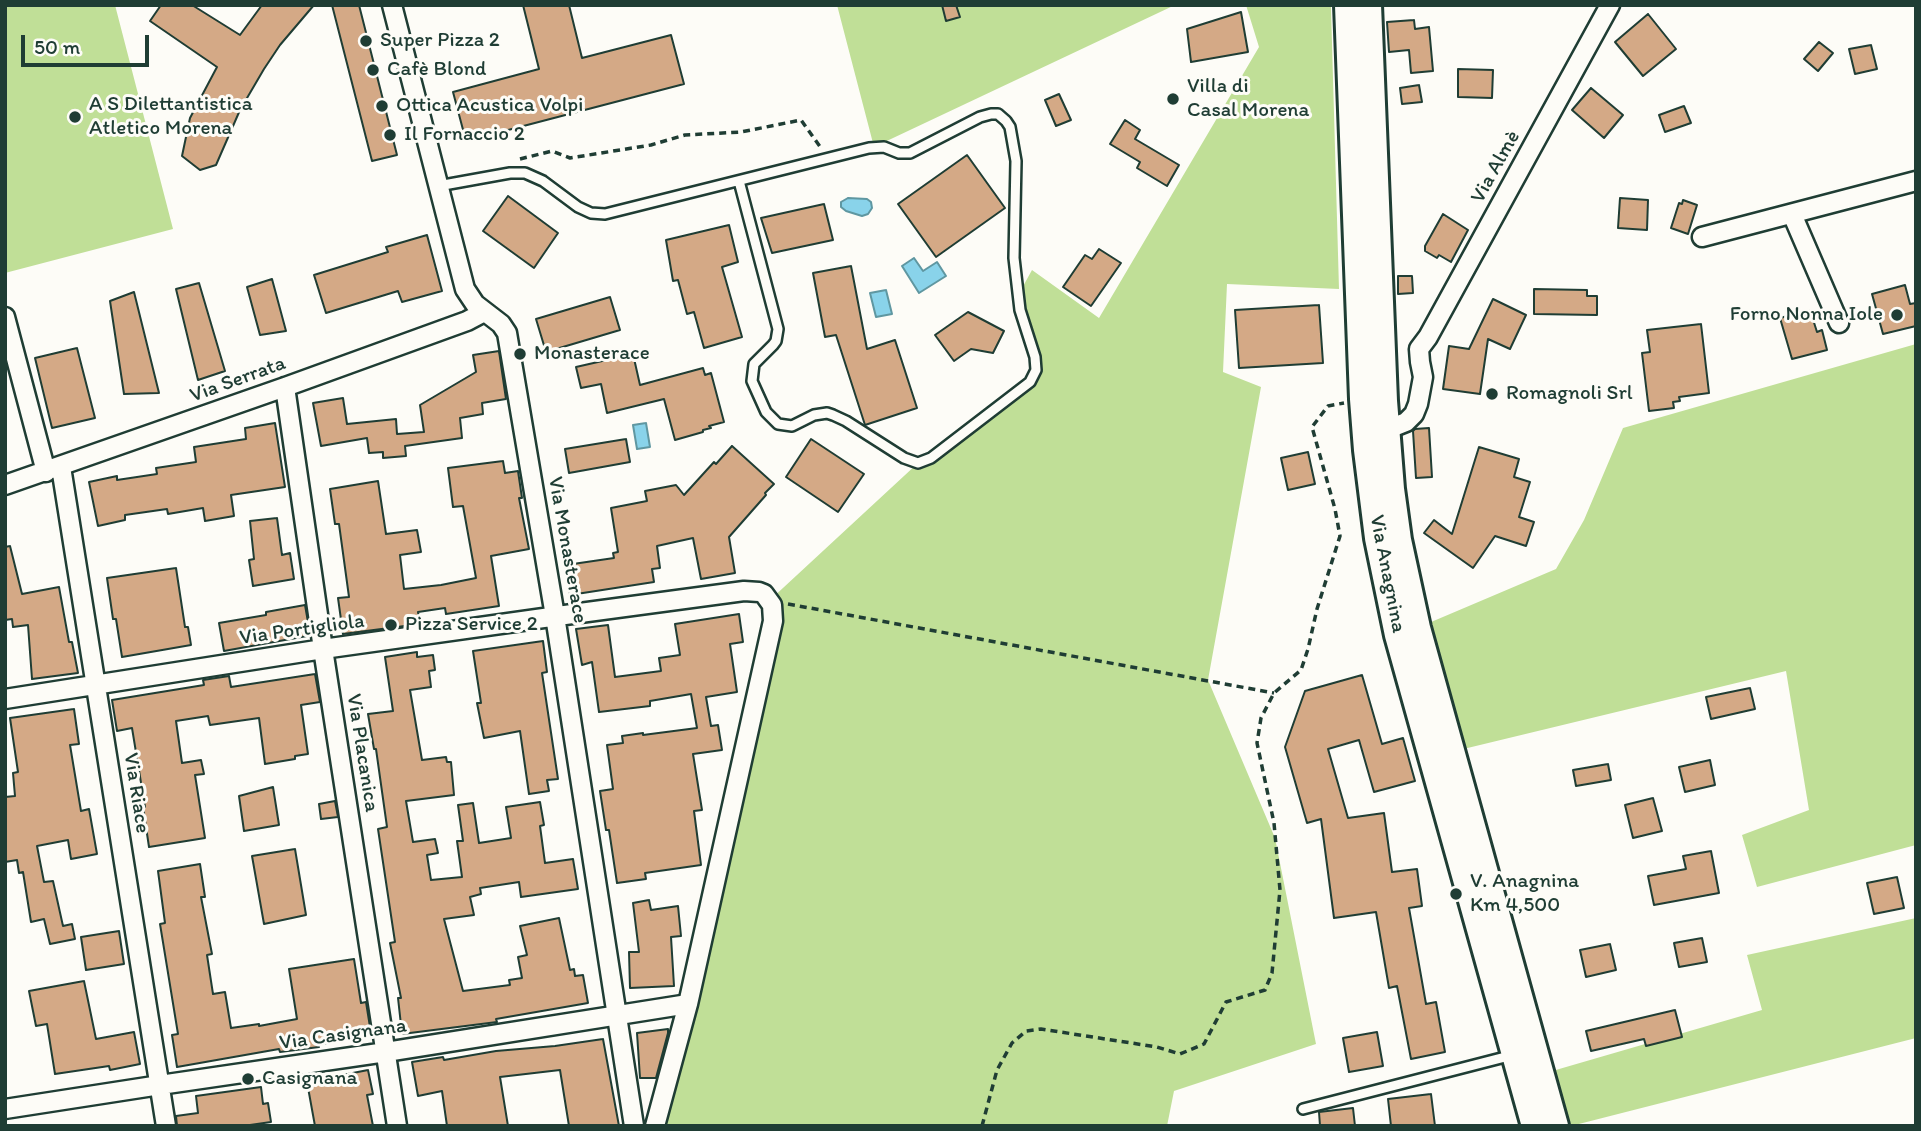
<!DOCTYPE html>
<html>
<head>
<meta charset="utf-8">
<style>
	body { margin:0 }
	#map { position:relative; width:1921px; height:1131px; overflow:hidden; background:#fdfcf7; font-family:Itim,sans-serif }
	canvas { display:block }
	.frame { position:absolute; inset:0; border:7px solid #1f3d34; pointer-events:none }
	.scale { position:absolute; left:21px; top:35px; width:128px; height:32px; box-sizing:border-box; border:4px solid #1f3d34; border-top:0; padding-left:9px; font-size:21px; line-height:24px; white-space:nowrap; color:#1f3d34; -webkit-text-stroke:5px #fdfcf7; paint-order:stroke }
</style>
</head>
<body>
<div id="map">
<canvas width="1921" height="1131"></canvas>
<div class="frame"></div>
<div class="scale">50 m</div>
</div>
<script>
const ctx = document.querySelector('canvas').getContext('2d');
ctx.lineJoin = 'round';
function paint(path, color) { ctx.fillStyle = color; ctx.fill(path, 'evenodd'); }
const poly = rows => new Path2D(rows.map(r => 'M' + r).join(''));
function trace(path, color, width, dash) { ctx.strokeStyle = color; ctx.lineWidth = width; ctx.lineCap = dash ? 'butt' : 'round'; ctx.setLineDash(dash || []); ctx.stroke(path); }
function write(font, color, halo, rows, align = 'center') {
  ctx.font = font + ' Itim,sans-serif'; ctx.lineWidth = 6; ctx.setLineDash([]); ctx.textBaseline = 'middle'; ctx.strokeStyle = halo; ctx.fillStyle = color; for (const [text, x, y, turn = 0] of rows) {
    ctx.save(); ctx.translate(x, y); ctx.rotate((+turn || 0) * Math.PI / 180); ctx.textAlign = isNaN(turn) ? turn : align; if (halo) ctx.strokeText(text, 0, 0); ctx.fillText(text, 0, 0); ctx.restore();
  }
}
paint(poly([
	[5,5,115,5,173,229,5,273],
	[837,5,1175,5,874,147],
	[1246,5,1331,5,1331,8,1339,289,1227,284,1223,372,1261,387,1208,680,1275,838,1316,1044,1174,1091,1167,1126,656,1126,770,600,918,463,1027,385,1036,370,1016,299,1032,270,1099,318,1259,47],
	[1916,344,1916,845,1757,887,1742,835,1809,810,1786,671,1451,752,1417,628,1556,569,1584,520,1623,428],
	[1916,918,1916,1038,1571,1126,1555,1126,1542,1074,1762,1010,1747,955]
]), '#c0df97');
const water = poly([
	[848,198,867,199,871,202,872,208,868,214,862,216,846,211,841,207,841,202,848,198],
	[914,258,923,271,937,262,946,276,919,293,902,266,914,258],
	[886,290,892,314,876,317,870,293,886,290],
	[646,423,650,447,637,449,633,425,646,423]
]);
paint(water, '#89d3ea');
trace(water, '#5f97a1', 2);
const building = poly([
	[161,5,192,5,240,35,262,5,314,5,280,45,264,69,240,110,216,165,200,170,182,156,190,118,217,67,150,21,161,5],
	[332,5,359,5,397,155,372,161,332,5],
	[523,5,569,5,582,58,671,35,684,84,466,141,453,92,539,69,523,5],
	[942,5,956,5,960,17,946,21,942,5],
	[1241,12,1248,52,1191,62,1187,29,1241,12],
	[1648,14,1676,49,1643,76,1615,42,1648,14],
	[1414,20,1415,29,1429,27,1433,71,1411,73,1409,50,1389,52,1387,22,1414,20],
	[1819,42,1833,53,1818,71,1804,59,1819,42],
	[1871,45,1877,69,1855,74,1849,49,1871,45],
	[1458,69,1493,70,1492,98,1458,97,1458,69],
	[1419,85,1422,102,1402,104,1400,88,1419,85],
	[1591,88,1623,115,1604,138,1572,110,1591,88],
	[1059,94,1071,120,1056,126,1045,100,1059,94],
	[1684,106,1691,123,1665,132,1659,115,1684,106],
	[1125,120,1140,130,1135,139,1179,165,1167,186,1137,168,1140,162,1110,144,1125,120],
	[967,155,1005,208,936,257,898,204,967,155],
	[508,196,558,233,534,268,483,231,508,196],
	[1620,198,1648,200,1647,230,1618,228,1620,198],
	[1683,200,1697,205,1688,234,1671,228,1679,203,1682,204,1683,200],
	[824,204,833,240,772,253,761,218,824,204],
	[1443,214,1468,230,1451,262,1439,255,1437,258,1425,251,1425,246,1443,214],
	[729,225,738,262,722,267,742,337,704,348,694,312,687,314,678,280,673,281,666,240,729,225],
	[427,235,442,291,402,302,398,291,326,313,314,275,388,252,386,247,427,235],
	[1099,249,1121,263,1091,306,1063,287,1085,255,1092,259,1099,249],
	[851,266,867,349,895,340,917,408,865,425,836,335,825,337,813,273,851,266],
	[1398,276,1412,276,1413,293,1398,294,1398,276],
	[272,279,286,331,260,335,247,287,272,279],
	[199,283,225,371,198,380,176,289,199,283],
	[1905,285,1910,304,1916,303,1916,326,1883,334,1872,294,1905,285],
	[1534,289,1587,290,1587,296,1597,296,1597,315,1534,314,1534,289],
	[134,292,159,393,124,394,110,301,134,292],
	[610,297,620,330,546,352,536,319,610,297],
	[1493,299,1526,315,1510,349,1488,339,1480,394,1443,389,1449,346,1469,349,1493,299],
	[1319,305,1323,363,1239,368,1235,310,1319,305],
	[1810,310,1817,332,1822,330,1827,350,1792,359,1780,318,1810,310],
	[968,312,1004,331,993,353,971,349,954,361,935,335,968,312],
	[1701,324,1709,393,1679,397,1680,401,1673,402,1674,408,1649,411,1642,353,1650,352,1647,330,1701,324],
	[77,348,95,418,52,428,35,358,77,348],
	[499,351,506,399,482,403,483,414,460,418,462,438,405,446,406,456,383,458,383,452,369,453,367,438,321,446,313,403,343,398,347,424,396,419,397,434,424,432,420,405,476,372,473,355,499,351],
	[633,354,640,385,703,368,705,375,711,373,724,422,709,426,711,428,703,430,703,432,675,440,664,399,607,413,601,384,581,388,576,367,633,354],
	[275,423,285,487,231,495,234,516,205,521,203,508,168,514,167,509,125,515,125,520,98,526,89,482,117,476,117,480,157,474,156,468,196,462,194,447,246,439,245,428,275,423],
	[1429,428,1432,477,1416,478,1413,431,1415,429,1429,428],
	[626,439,630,462,569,473,565,449,626,439],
	[811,439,864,474,838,512,786,477,811,439],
	[732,446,774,484,765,493,766,495,729,537,735,573,701,579,693,538,657,546,660,568,652,569,654,582,570,595,566,565,614,558,613,553,618,552,611,508,647,501,645,491,676,485,684,495,714,462,716,464,732,446],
	[1479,447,1519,459,1514,477,1530,482,1519,517,1534,522,1526,546,1495,536,1473,568,1424,533,1434,520,1452,534,1479,447],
	[1308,452,1315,484,1288,490,1281,458,1308,452],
	[503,461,505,473,518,471,522,498,519,498,529,549,491,556,499,606,446,614,445,608,418,612,420,624,343,634,338,598,349,597,339,524,335,524,330,489,378,481,386,534,417,530,421,552,400,555,404,589,441,585,476,578,463,506,453,507,448,468,503,461],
	[277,518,282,555,290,553,294,579,253,586,249,560,254,559,250,521,277,518],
	[10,546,22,594,59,587,69,642,72,642,78,673,32,679,28,625,13,627,12,619,5,620,5,547,10,546],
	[176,568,185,627,188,627,191,645,122,657,116,619,113,619,107,578,176,568],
	[305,605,308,622,304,623,307,636,224,651,219,623,266,615,266,612,305,605],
	[739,614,743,642,730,644,737,692,706,697,711,726,718,725,722,750,693,754,702,810,694,811,701,865,645,873,646,879,617,883,609,830,606,830,600,791,613,789,607,745,623,743,622,736,643,733,643,735,697,728,691,694,650,701,650,706,599,712,592,662,582,665,576,629,608,625,615,677,661,671,659,658,680,655,675,624,739,614],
	[543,641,547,672,542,673,558,779,547,780,549,791,529,794,520,731,484,738,477,703,481,703,473,651,543,641],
	[417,652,417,657,433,655,435,670,429,671,431,687,410,690,422,760,446,757,447,762,451,762,454,795,406,801,413,842,435,839,438,853,427,855,431,880,462,877,457,841,463,841,458,805,473,803,479,843,511,838,506,807,540,802,544,825,540,826,545,863,573,859,578,889,521,897,519,882,480,888,481,894,470,897,474,915,444,919,463,991,510,985,509,980,522,978,518,957,527,955,520,926,559,918,570,970,574,969,575,976,583,975,588,1003,496,1019,497,1022,402,1034,398,998,401,998,390,943,395,942,378,829,387,827,376,749,374,749,368,714,393,711,385,657,417,652],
	[315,674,320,702,301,705,308,754,295,756,295,759,265,764,259,718,210,725,208,716,176,721,182,763,201,760,204,774,195,775,205,838,149,847,143,807,145,807,132,728,117,731,112,700,204,685,203,680,229,676,231,687,315,674],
	[1362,675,1382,744,1403,738,1415,781,1374,792,1359,740,1328,749,1348,818,1384,813,1392,872,1417,869,1422,906,1409,908,1426,1004,1436,1002,1445,1052,1411,1059,1397,986,1389,988,1376,912,1334,918,1321,819,1307,823,1285,747,1305,691,1362,675],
	[1750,688,1755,709,1711,719,1706,697,1750,688],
	[74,709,79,744,70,745,81,811,89,809,97,854,71,859,68,840,37,846,44,882,53,881,63,926,72,924,75,939,50,944,44,919,31,922,23,872,19,873,17,860,5,862,5,797,15,796,13,773,18,772,10,718,74,709],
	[1710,760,1715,785,1685,792,1679,767,1710,760],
	[1608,764,1611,780,1576,786,1573,770,1608,764],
	[273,787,279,825,244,831,239,796,273,787],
	[1653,798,1662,831,1633,838,1625,805,1653,798],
	[335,801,338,817,321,819,319,804,335,801],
	[295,849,306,915,264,924,252,856,295,849],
	[1711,851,1719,893,1654,905,1648,876,1686,869,1683,856,1711,851],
	[200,864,205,897,201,897,212,954,207,955,213,994,225,992,231,1028,259,1024,259,1026,297,1019,289,969,354,959,361,1003,366,1002,370,1027,338,1032,340,1040,319,1045,319,1047,280,1052,279,1049,177,1067,172,1035,178,1034,160,924,165,923,158,871,200,864],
	[1897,877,1904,908,1874,914,1867,883,1897,877],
	[649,900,651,910,678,906,681,936,671,937,674,986,630,988,629,952,639,952,633,903,649,900],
	[119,931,124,964,86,970,81,937,119,931],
	[1702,938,1707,962,1679,967,1674,943,1702,938],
	[1610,944,1616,970,1586,977,1580,950,1610,944],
	[84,981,96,1039,134,1032,140,1064,110,1070,109,1066,55,1074,47,1024,36,1026,29,991,84,981],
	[1675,1010,1682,1037,1646,1046,1644,1039,1591,1051,1586,1031,1675,1010],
	[668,1029,668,1033,656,1078,640,1078,637,1033,668,1029],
	[1377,1032,1383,1066,1349,1072,1343,1038,1377,1032],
	[603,1039,619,1126,569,1126,560,1070,500,1077,508,1126,447,1126,442,1091,418,1096,412,1062,443,1057,444,1060,496,1051,555,1046,603,1039],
	[368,1070,373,1094,367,1095,373,1126,315,1126,307,1082,368,1070],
	[261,1087,263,1104,268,1103,271,1122,243,1126,177,1126,176,1116,198,1113,196,1096,261,1087],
	[1431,1094,1435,1126,1391,1126,1388,1099,1431,1094],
	[1353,1108,1355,1126,1320,1126,1319,1112,1353,1108]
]);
paint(building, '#d4a986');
trace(building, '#1f3d34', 2);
const lane = poly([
	[438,186,510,173,525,173,543,181,578,207,591,213,605,214,869,148,884,147,899,153,910,153,980,117,991,114,998,114,1006,121,1010,127,1016,161,1014,258,1020,310,1035,357,1036,370,1030,382,931,458,918,463,904,458,846,421,833,415,827,413,814,415,792,426,778,424,766,412,752,381,754,364,773,345,776,341,778,329,739,181],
	[1303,1109,1513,1055]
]);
const street = poly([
	[392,5,465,289,475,304,501,324,507,333,555,616,634,1126],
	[1792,214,1839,323],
	[1702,237,1916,181],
	[5,317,46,472],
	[285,387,323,649,397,1126],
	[1386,430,1406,422,1414,414,1418,404,1423,377,1420,362,1419,349,1428,337,1610,5],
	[61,467,166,1126],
	[5,485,285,387,467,321,484,312],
	[5,699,323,649,565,615,744,591,759,592,764,594,772,605,773,621,688,1004,655,1126],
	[5,1109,160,1085,386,1052,688,1004]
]);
const secondary = poly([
	[1348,5,1363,399,1367,450,1378,538,1398,635,1535,1126],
	[1368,5,1384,401,1391,489,1398,540,1417,628,1555,1126]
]);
trace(lane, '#1f3d34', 14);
trace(street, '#1f3d34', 23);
trace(secondary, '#1f3d34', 32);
trace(poly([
	[520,159,552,151,570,158,651,145,685,135,741,132,801,120,821,148],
	[788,604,1274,693],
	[982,1126,997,1070,1012,1043,1026,1031,1041,1029,1157,1047,1180,1054,1204,1044,1226,1002,1265,990,1272,973,1280,890,1274,823,1257,743,1261,718,1274,693,1301,670,1308,649,1317,609,1340,536,1335,509,1312,427,1328,406,1344,403]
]), '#1f3d34', 3.5, [7, 5]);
trace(lane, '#fdfcf7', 9);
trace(street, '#fdfcf7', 18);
trace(secondary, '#fdfcf7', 26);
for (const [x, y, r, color] of [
	[366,41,7,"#1f3d34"],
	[373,70,7,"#1f3d34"],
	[1173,99,7,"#1f3d34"],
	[382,106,7,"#1f3d34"],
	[75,117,7,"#1f3d34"],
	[390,135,7,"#1f3d34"],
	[1897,315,7,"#1f3d34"],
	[520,354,7,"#1f3d34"],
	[1492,394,7,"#1f3d34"],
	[391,625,7,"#1f3d34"],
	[1456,894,7,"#1f3d34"],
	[248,1079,7,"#1f3d34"]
]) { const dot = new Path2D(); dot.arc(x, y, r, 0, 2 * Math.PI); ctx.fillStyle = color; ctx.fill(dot); trace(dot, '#fdfcf7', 2.5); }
write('21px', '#1f3d34', '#fdfcf7', [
	["Super Pizza 2",380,41],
	["Cafè Blond",387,70],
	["Villa di",1187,87],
	["Casal Morena",1187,111],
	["A S Dilettantistica",89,105],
	["Atletico Morena",89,129],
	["Ottica Acustica Volpi",396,106],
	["Il Fornaccio 2",404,135],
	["Forno Nonna Iole",1883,315,"right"],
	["Monasterace",534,354],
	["Romagnoli Srl",1506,394],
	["Pizza Service 2",405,625],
	["V. Anagnina",1470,882],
	["Km 4,500",1470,906],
	["Casignana",262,1079]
], 'left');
write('21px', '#1f3d34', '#fdfcf7', [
	["Via Almè",1496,167,-61],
	["Via Serrata",238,380,-20],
	["Via Monasterace",567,550,80],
	["Via Anagnina",1387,574,79],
	["Via Portigliola",302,630,-8],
	["Via Placanica",362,753,81],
	["Via Riace",136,793,81],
	["Via Casignana",343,1035,-8]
]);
</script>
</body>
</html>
